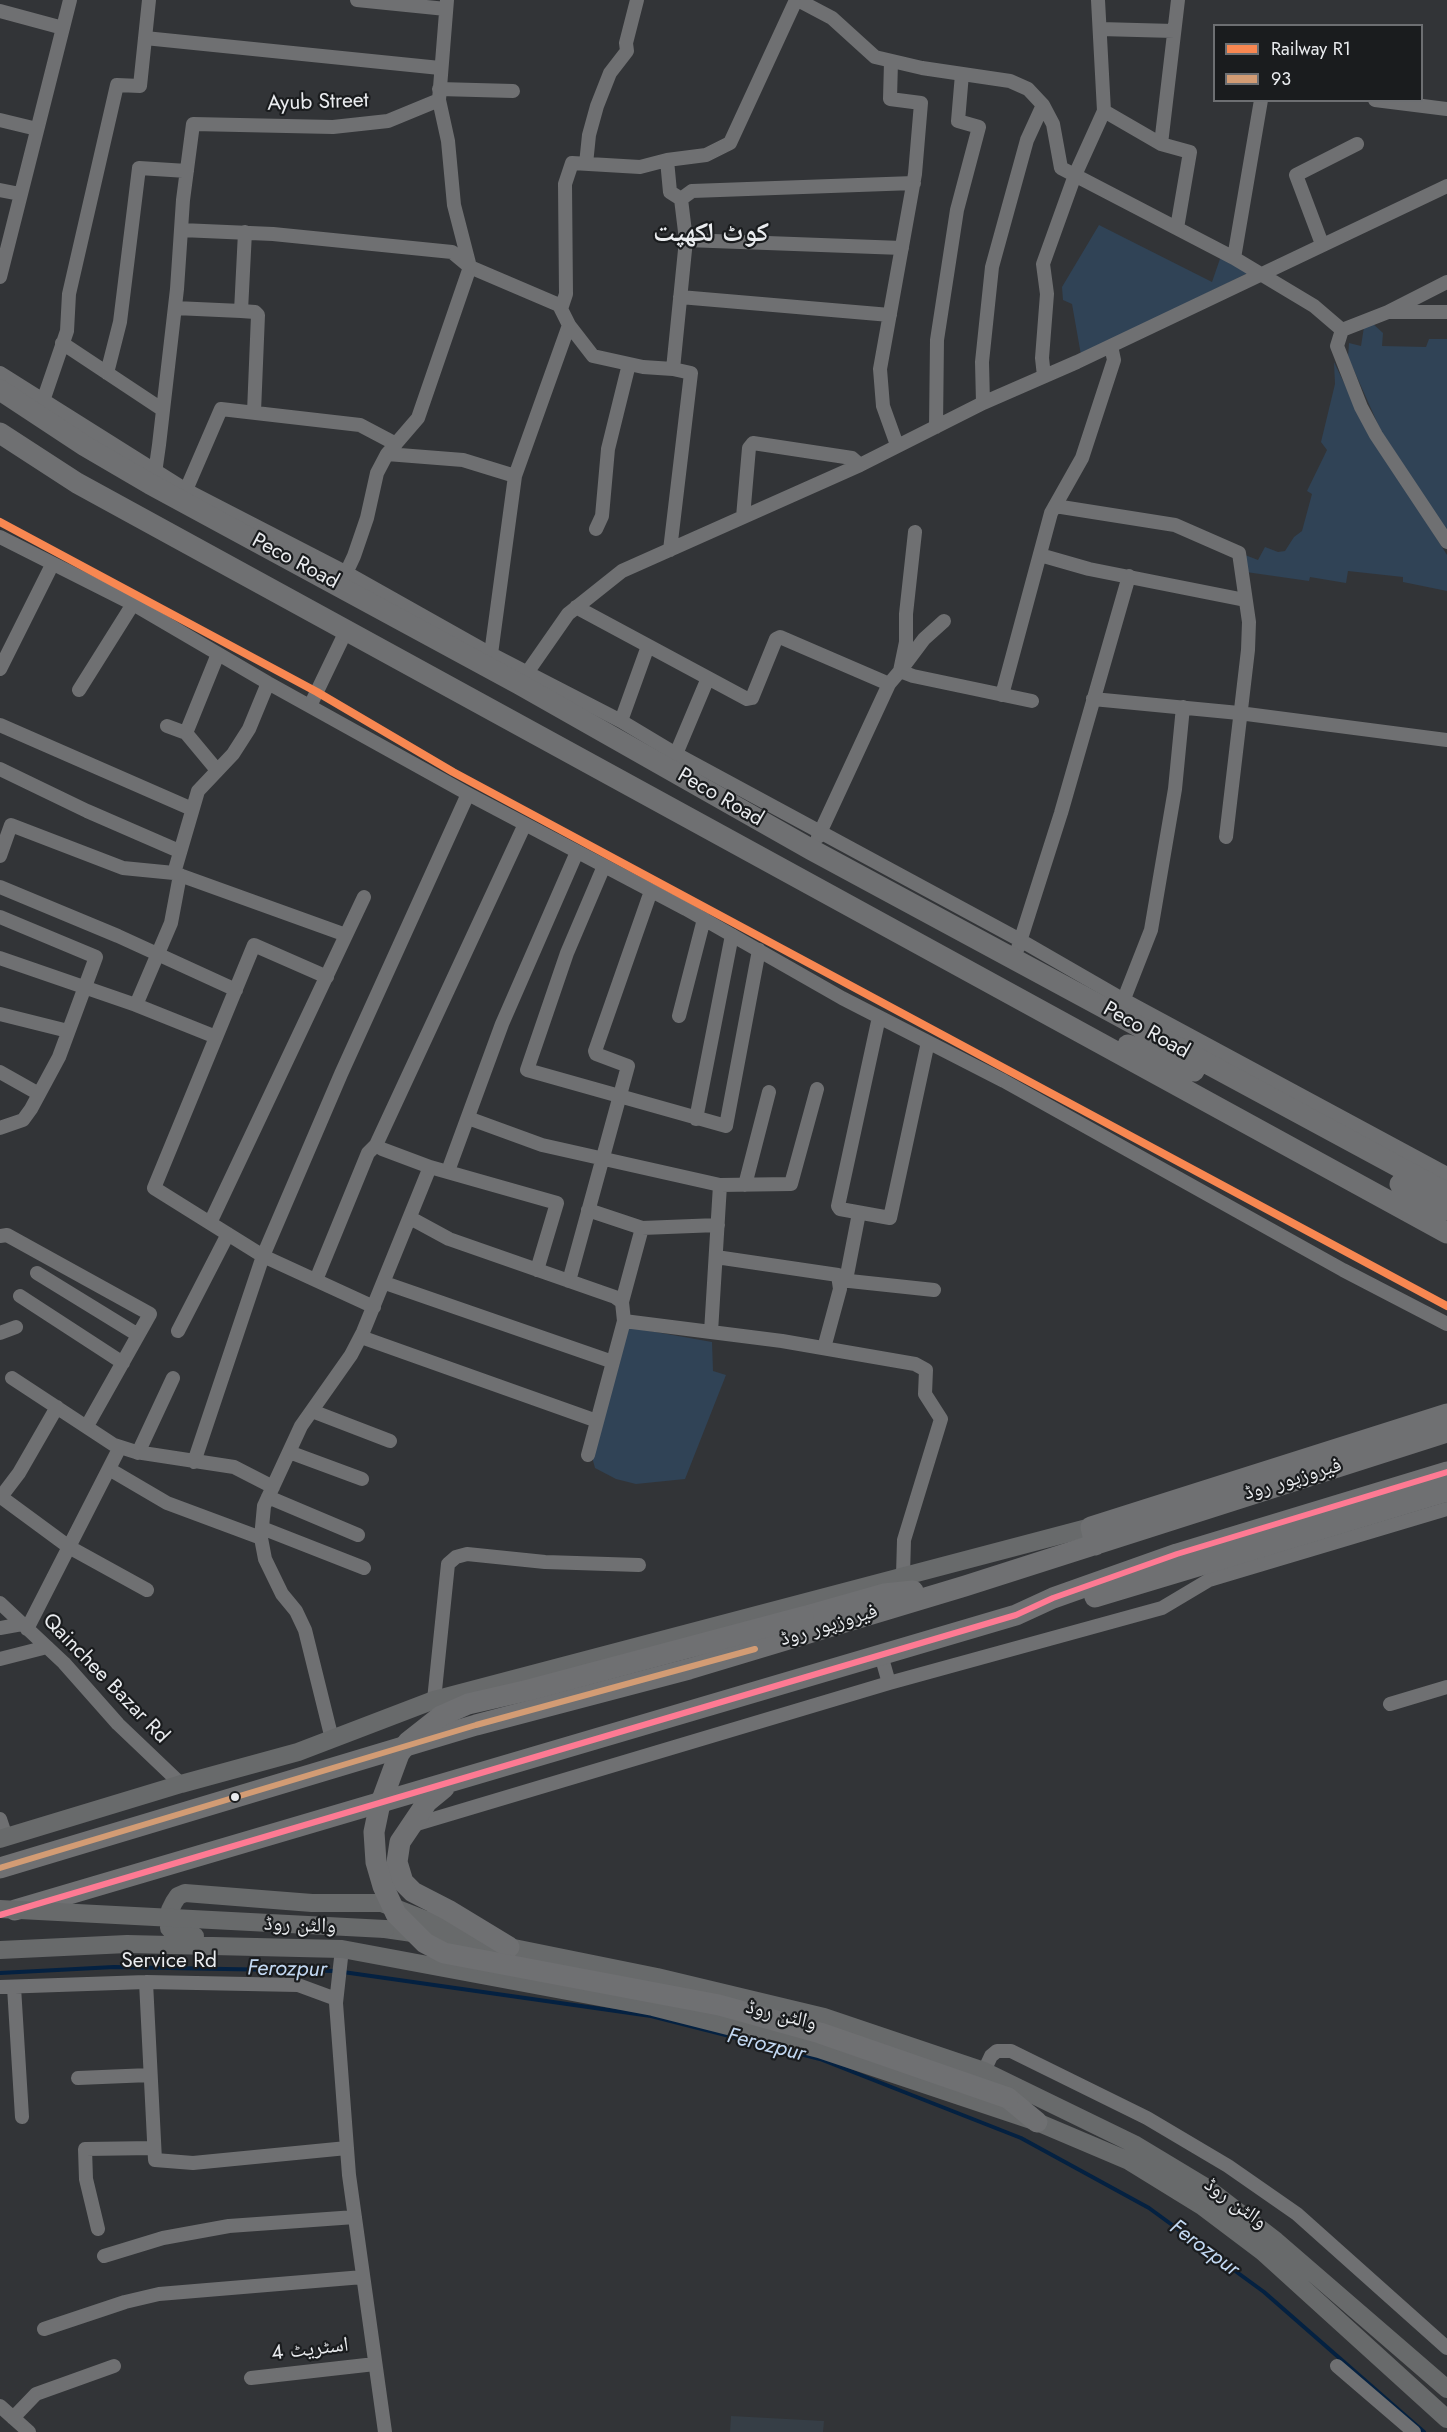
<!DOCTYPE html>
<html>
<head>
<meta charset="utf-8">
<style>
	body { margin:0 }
	#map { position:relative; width:1447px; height:2432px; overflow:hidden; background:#323437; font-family:Jost,sans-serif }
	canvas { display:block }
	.legend { position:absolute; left:1213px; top:24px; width:210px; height:78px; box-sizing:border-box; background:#1a1c1e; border:2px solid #6d6f72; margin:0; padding:8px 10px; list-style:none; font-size:18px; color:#eaecef }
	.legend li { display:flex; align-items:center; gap:12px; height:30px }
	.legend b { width:30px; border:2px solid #6d6f72 }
</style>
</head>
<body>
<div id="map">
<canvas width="1447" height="2432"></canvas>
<ul class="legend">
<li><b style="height:8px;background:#f88751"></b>Railway R1</li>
<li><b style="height:8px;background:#d39c74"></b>93</li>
</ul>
</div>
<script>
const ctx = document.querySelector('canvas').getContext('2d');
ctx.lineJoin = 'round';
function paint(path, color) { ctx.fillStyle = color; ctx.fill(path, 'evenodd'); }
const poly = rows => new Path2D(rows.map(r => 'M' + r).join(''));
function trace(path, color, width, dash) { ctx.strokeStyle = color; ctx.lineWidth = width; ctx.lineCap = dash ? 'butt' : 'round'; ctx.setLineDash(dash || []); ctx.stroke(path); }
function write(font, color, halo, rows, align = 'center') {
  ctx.font = font + ' Jost,"Noto Naskh Arabic",sans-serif'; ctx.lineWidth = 4.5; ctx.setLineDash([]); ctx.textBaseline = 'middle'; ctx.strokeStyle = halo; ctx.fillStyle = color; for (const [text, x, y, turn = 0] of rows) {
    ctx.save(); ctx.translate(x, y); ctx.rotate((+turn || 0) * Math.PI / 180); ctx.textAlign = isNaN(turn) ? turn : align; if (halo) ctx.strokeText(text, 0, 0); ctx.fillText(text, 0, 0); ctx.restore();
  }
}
paint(poly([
	[731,2416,824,2421,823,2432,730,2432]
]), '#363e46');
paint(poly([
	[1099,225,1212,282,1221,256,1248,273,1081,355,1072,304,1063,300,1062,287],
	[1372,323,1383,333,1382,346,1426,347,1429,339,1447,339,1447,532,1381,431,1348,357,1349,343,1361,346,1364,327],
	[1334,362,1360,416,1447,555,1447,591,1403,582,1403,577,1348,571,1346,583,1310,577,1309,581,1246,572,1245,555,1258,560,1265,547,1278,552,1285,551,1294,537,1302,531,1312,494,1307,491,1327,450,1321,442,1335,384],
	[627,1327,712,1342,713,1371,726,1375,685,1479,636,1484,616,1479,595,1468,592,1457]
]), '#304356');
trace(poly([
	[343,1972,651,2016,820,2059,1021,2138,1149,2208,1264,2292,1424,2432],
	[0,1973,114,1967,336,1971]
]), '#042141', 4);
trace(poly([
	[357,0,446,9],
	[798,0,832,18,875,57,922,68,1010,81,1028,89,1043,105,1053,124,1061,168,1234,258],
	[0,11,63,28],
	[1100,29,1174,31],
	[145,38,440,68],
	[891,62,890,99,921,103,915,174,880,369,883,406,897,445],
	[439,89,513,91],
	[1261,100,1234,258,1314,306,1342,330,1337,346,1361,407,1376,435,1447,542],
	[1375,100,1447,109],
	[1104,111,1161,144,1190,152,1177,228],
	[0,120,37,129],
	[1161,144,1178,0],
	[586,164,589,135,597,106,610,73,627,51,626,43,637,0],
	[0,190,20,194],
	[681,199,692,191,914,183],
	[181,230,273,234,452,252,470,267,559,305,569,325,515,476,491,654,621,721,676,754,1020,940,1124,1000,1447,1174],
	[245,232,241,311,255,312,258,315,254,412],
	[686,240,902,248],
	[1322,244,1296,175,1357,144],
	[0,277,70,0],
	[680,297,890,315],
	[175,308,241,311],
	[561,309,566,294,565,184,572,163,640,167,667,160,706,155,730,143,796,0],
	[1390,312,1447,312],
	[569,325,593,356,643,367,673,369,686,240,681,199,670,192,667,160],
	[1342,330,1388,312,1447,282],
	[62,343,163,410],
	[0,373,186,490,347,573,491,654],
	[107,373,120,322,139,168,187,171],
	[1044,376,1042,358,1047,294,1043,264,1075,175,1104,111,1098,0],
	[43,401,67,331,69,294,117,85,140,86,149,0],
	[983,403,982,362,992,267,1027,140,1043,105],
	[936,427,937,340,957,210,979,127,958,121,962,74],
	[387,454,463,460,515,476],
	[150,484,155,473,159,445,177,289,183,200,193,124,333,127,388,121,439,100],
	[186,490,221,409,360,425,396,444],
	[1055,506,1175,525,1239,553,1249,622,1248,650,1226,837],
	[743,517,749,448,753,443,852,458,860,465],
	[596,529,602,516,608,449,629,364],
	[0,537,133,604,268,683,468,794,686,909,842,998,1004,1081,1343,1270,1447,1324],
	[670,550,691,373,673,369],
	[1040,555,1089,569,1245,600],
	[340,586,354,556,367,518,377,473,387,454,418,418,470,267,454,205,448,141,439,100,447,0],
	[576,607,747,699,752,698,776,639,780,637,889,684,900,671,906,642,906,614,915,532],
	[944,621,924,639,900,671,913,676,1032,701],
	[0,669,52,565],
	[522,680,568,614,622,571,860,465,983,403,1077,362,1447,186],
	[268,683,249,729,233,754,198,791,174,873,346,935],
	[79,690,133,604],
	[1002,695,1051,513,1082,458,1114,360,1111,346],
	[1093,699,1239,713,1447,740],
	[310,706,347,629],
	[621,721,648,646],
	[0,725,192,809],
	[167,726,186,733],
	[676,754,708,678],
	[0,769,87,811,179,851],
	[216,769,186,733,218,654],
	[818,837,889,684],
	[0,856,11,825,123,868,174,873],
	[604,866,567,953,527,1070,726,1126,759,950],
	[180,875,171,923,136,1005,216,1037],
	[0,887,118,936,236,990],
	[364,897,210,1223,263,1256,374,1307],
	[0,917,96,957,59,1057,31,1109,23,1120,0,1128],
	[1018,948,1061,813,1129,576],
	[0,958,136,1005],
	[1120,1009,1151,930,1175,789,1183,707],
	[0,1014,68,1031],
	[679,1016,704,919],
	[879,1017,838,1206,840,1209,890,1218,928,1042],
	[0,1072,39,1094],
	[468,1118,542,1145,720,1185,791,1184,817,1089],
	[696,1119,732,935],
	[382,1149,430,1167],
	[448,1171,502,1024,577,852],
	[745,1185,769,1092],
	[588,1210,642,1228,718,1225],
	[409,1221,414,1220,449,1239,615,1297,622,1302,624,1321,588,1455],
	[210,1223,154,1188,254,945,327,977],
	[0,1236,7,1235,150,1314,87,1426],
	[716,1257,838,1275,840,1289,824,1348],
	[37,1273,138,1335],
	[316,1280,368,1153,376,1145,525,824],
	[840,1280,934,1290],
	[846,1280,859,1213],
	[569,1281,628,1066,596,1054,595,1051,651,891],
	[385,1283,613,1362],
	[20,1296,123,1363],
	[622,1302,642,1228],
	[624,1321,782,1341,915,1364,926,1370,925,1394,941,1419,904,1540,903,1575],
	[178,1331,228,1234],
	[711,1332,720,1185],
	[0,1333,16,1327],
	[361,1337,597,1421],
	[12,1378,114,1445,136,1452,234,1467,273,1487],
	[312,1411,390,1441],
	[289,1452,362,1479],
	[138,1453,173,1378],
	[194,1462,263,1256,341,1074,468,794],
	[109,1469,167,1503,261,1538],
	[1,1497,69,1547,147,1590],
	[268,1497,358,1535],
	[0,1498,19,1473,57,1407],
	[262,1528,364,1568],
	[0,1603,64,1663,118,1724,181,1784],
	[0,1628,22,1624],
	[27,1629,120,1447],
	[881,1655,889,1683],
	[0,1659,47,1647],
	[434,1700,448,1564,456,1557,467,1554,545,1562,639,1565],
	[1390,1704,1447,1687],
	[332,1739,305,1630,296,1611,282,1594,265,1559,261,1538,264,1506,301,1426,351,1355,363,1332,430,1167,557,1203,537,1270],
	[0,1819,6,1837],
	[410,1826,889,1683,1162,1608,1209,1580,1447,1509],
	[342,1949,336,2003,349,2175,385,2432],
	[146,1982,155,2160,193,2163,347,2148],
	[0,1987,146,1982,298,1985,336,1999],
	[14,1987,22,2117],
	[984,2071,991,2056,997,2051,1011,2051,1147,2118,1228,2166,1297,2214,1447,2348],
	[78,2078,150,2075],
	[98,2229,86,2179,85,2149,154,2148],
	[104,2256,163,2238,229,2226,355,2217],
	[44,2329,125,2302,159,2294,363,2277],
	[1337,2366,1414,2432],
	[251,2378,375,2364],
	[0,2406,29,2432],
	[13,2418,36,2394,114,2366]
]), '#6f7072', 14);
trace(poly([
	[0,1839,181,1784,298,1752,434,1700,1091,1527],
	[385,1929,509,1947,657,1977,824,2017,984,2071,1134,2144,1207,2188,1276,2241,1447,2389],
	[195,1936,178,1936,169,1928,170,1910,174,1902,178,1896,185,1893,312,1903,382,1903,423,1919,475,1928],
	[0,1950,127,1944,342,1949,653,2007,819,2049,1037,2122,1129,2161,1202,2206,1263,2252,1447,2419]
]), '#686a6b', 18);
trace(poly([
	[0,390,85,446,150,484,519,684,812,850,1447,1193],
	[0,433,77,483,1447,1233],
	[1128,1045,1194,1071],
	[1400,1184,1447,1210],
	[1095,1545,1091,1527,1447,1414],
	[1095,1597,1447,1491],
	[803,1617,884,1594,913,1591],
	[444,1788,427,1802,400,1842,397,1862,403,1882,413,1892,448,1910,509,1947],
	[0,1868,476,1725,689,1669,965,1586,1447,1432],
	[15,1910,1016,1615,1053,1598,1177,1554,1447,1472],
	[1008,2098,1037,2122]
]), '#6f7072', 21);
trace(poly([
	[0,1909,385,1929]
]), '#686a6b', 18);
trace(poly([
	[803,1617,529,1690,468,1704,441,1716,408,1742,399,1754,379,1808,374,1832,376,1862,383,1886,396,1914,425,1943,444,1953,719,2005,820,2033,1008,2098]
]), '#6f7072', 21);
trace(poly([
	[0,1868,476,1725,755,1649]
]), '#d39c74', 6);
trace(poly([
	[0,1915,1016,1615,1053,1598,1177,1554,1447,1472]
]), '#fe7a93', 6);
trace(poly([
	[0,522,317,692,453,772,1447,1306]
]), '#f88751', 8);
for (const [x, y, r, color] of [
	[235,1797,5,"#eaecef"]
]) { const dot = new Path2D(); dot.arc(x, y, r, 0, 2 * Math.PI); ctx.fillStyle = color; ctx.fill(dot); trace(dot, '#1a1c1e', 2); }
write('21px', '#eaecef', '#1a1c1e', [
	["Ayub Street",318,103,-2],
	["Peco Road",295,562,28],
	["Peco Road",720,798,30],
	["Peco Road",1146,1031,29],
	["فیروزپور روڈ",1293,1480,-17],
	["فیروزپور روڈ",829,1626,-17],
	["Qainchee Bazar Rd",105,1679,46],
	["والٹن روڈ",300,1926,2],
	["Service Rd",169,1962],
	["والٹن روڈ",781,2016,14],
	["والٹن روڈ",1235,2204,36],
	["اسٹریٹ 4",310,2350,-7]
]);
write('italic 22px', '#c2d8f2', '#1a1c1e', [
	["Ferozpur",287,1970,1],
	["Ferozpur",766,2046,14],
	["Ferozpur",1204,2249,36]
]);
write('bold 27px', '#eaecef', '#1a1c1e', [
	["کوٹ لکھپت",711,234]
]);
</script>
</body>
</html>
